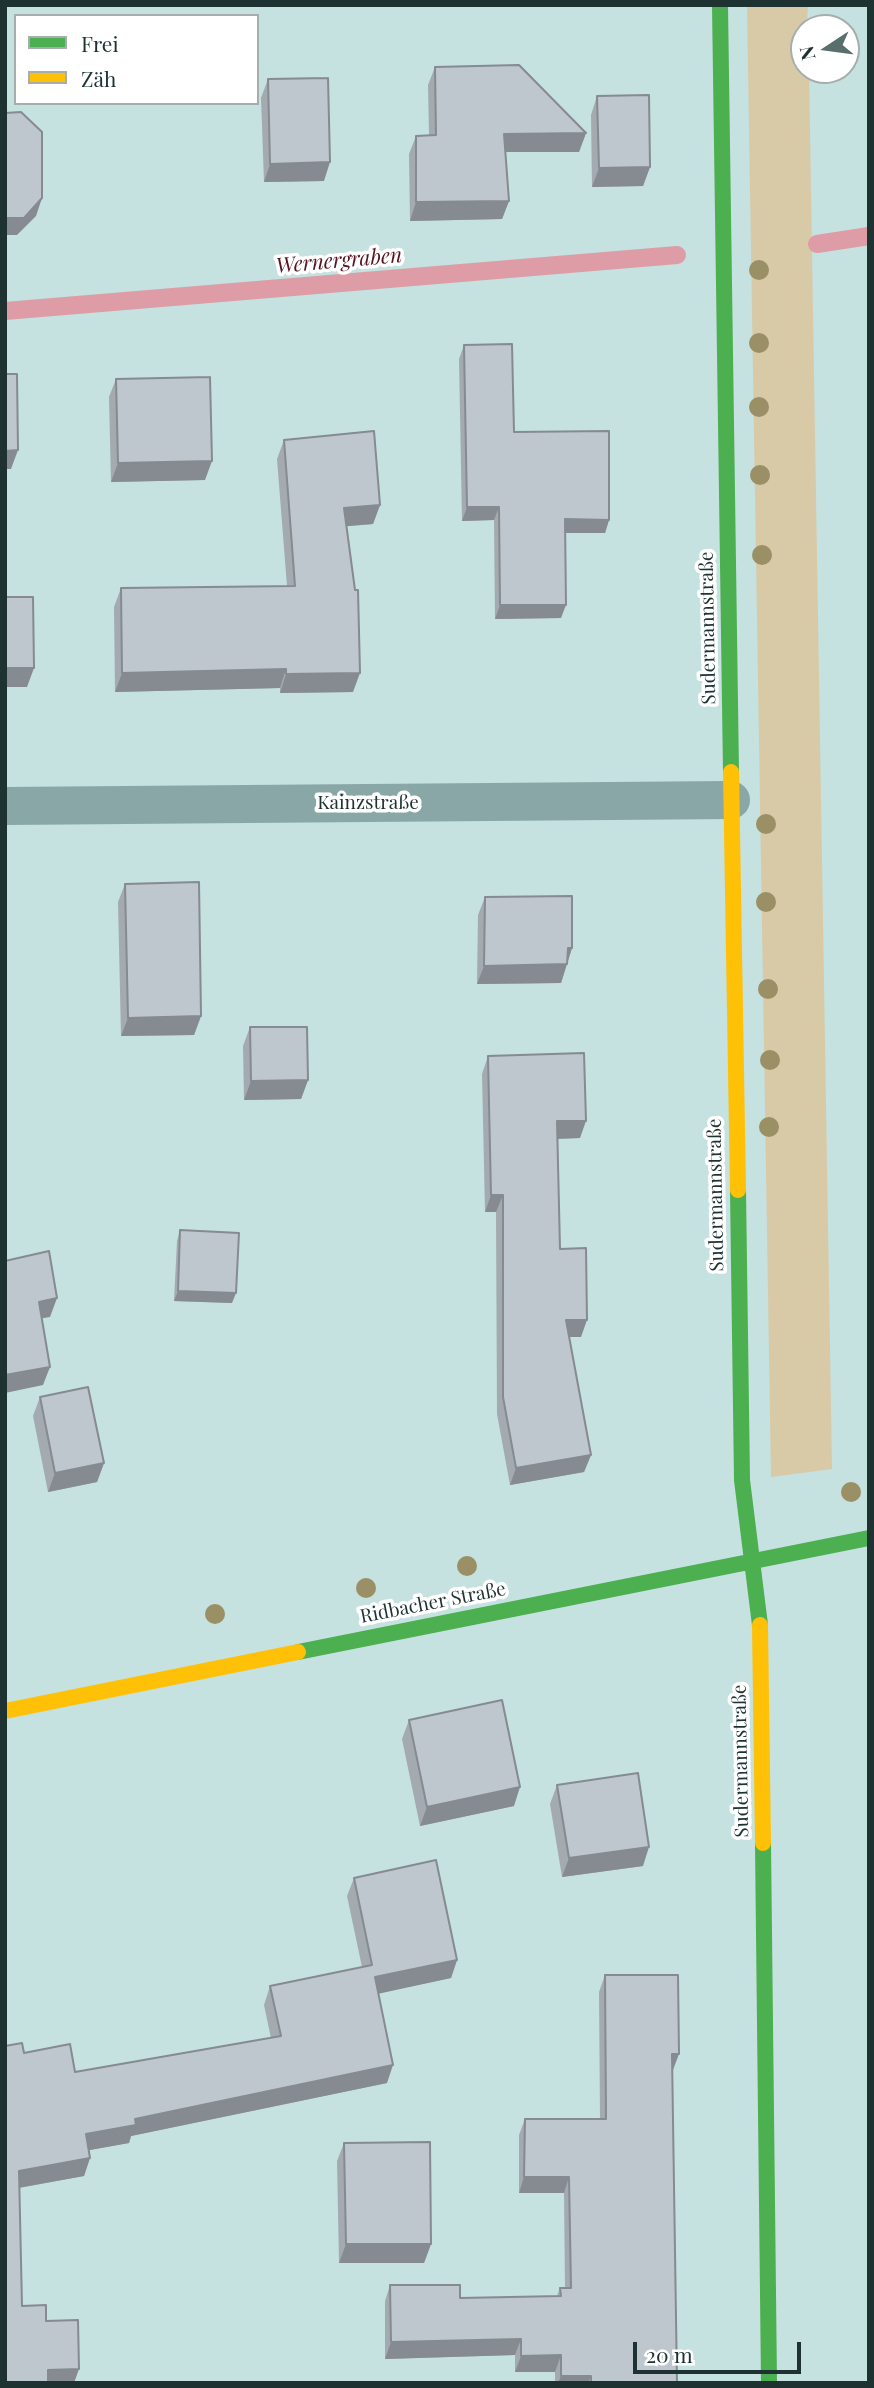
<!DOCTYPE html>
<html>
<head>
<meta charset="utf-8">
<style>
	body { margin:0 }
	#map { position:relative; width:874px; height:2388px; overflow:hidden; background:#c5e1e0; font-family:"Playfair Display",serif }
	canvas { display:block }
	.frame { position:absolute; inset:0; border:7px solid #1d3231; pointer-events:none }
	.legend { position:absolute; left:14px; top:14px; width:245px; height:91px; box-sizing:border-box; background:#fff; border:2px solid #a5adad; margin:0; padding:9px 12px; list-style:none; font-size:21px; color:#1d3231 }
	.legend li { display:flex; align-items:center; gap:14px; height:35px }
	.legend b { width:35px; border:2px solid #a5adad }
	.north { position:absolute; left:790px; top:14px; width:70px; height:70px; box-sizing:border-box; background:#fff; border:2px solid #a5adad; border-radius:50%; rotate:257deg; font-size:19px; font-weight:700; line-height:28px; text-align:center; color:#1d3231 }
	.north::after { content:''; display:block; margin:auto; width:24px; height:32px; background:#586f6e; clip-path:polygon(50% 0,100% 100%,50% 72%,0 100%) }
	.scale { position:absolute; left:633px; top:2342px; width:168px; height:32px; box-sizing:border-box; border:4px solid #1d3231; border-top:0; padding-left:9px; font-size:21px; line-height:24px; white-space:nowrap; color:#1d3231; -webkit-text-stroke:5px #fff; paint-order:stroke }
</style>
</head>
<body>
<div id="map">
<canvas width="874" height="2388"></canvas>
<div class="frame"></div>
<ul class="legend">
<li><b style="height:9px;background:#4caf50"></b>Frei</li>
<li><b style="height:9px;background:#ffc107"></b>Zäh</li>
</ul>
<div class="north">N</div>
<div class="scale">20 m</div>
</div>
<script>
const ctx = document.querySelector('canvas').getContext('2d');
ctx.lineJoin = 'round';
function paint(path, color) { ctx.fillStyle = color; ctx.fill(path, 'evenodd'); }
const poly = rows => new Path2D(rows.map(r => 'M' + r).join(''));
function trace(path, color, width, dash) { ctx.strokeStyle = color; ctx.lineWidth = width; ctx.lineCap = dash ? 'butt' : 'round'; ctx.setLineDash(dash || []); ctx.stroke(path); }
function write(font, color, halo, rows, align = 'center') {
  ctx.font = font + ' "Playfair Display",serif'; ctx.lineWidth = 7; ctx.setLineDash([]); ctx.textBaseline = 'middle'; ctx.strokeStyle = halo; ctx.fillStyle = color; for (const [text, x, y, turn = 0] of rows) {
    ctx.save(); ctx.translate(x, y); ctx.rotate((+turn || 0) * Math.PI / 180); ctx.textAlign = isNaN(turn) ? turn : align; if (halo) ctx.strokeText(text, 0, 0); ctx.fillText(text, 0, 0); ctx.restore();
  }
}
paint(poly([
	[747,5,808,5,804,70,809,70,832,1469,771,1477]
]), '#d8caa7');
trace(poly([
	[817,244,869,236],
	[5,311,677,255]
]), '#de9ca6', 18);
trace(poly([
	[5,806,731,800]
]), '#89a7a6', 38);
trace(poly([
	[720,5,731,772],
	[738,1190,742,1480,760,1625],
	[298,1652,869,1538],
	[763,1843,769,2383]
]), '#4caf50', 16);
trace(poly([
	[731,772,738,1190],
	[760,1625,763,1843],
	[5,1711,298,1652]
]), '#ffc107', 16);
ctx.fillStyle = '#9a8f65';
for (const [x, y] of [
	[759,270],
	[759,343],
	[759,407],
	[760,475],
	[762,555],
	[766,824],
	[766,902],
	[768,989],
	[770,1060],
	[769,1127],
	[851,1492],
	[467,1566],
	[366,1588],
	[215,1614]
]) { ctx.beginPath(); ctx.arc(x, y, 10, 0, 2 * Math.PI); ctx.fill(); }
paint(poly([
	[435,67,586,133,579,152,505,152,509,201,502,219,410,221,409,154,416,136,429,135,428,85],
	[869,72,869,171,867,77],
	[268,79,324,181,264,182,261,98],
	[597,96,650,167,643,186,592,187,591,115],
	[464,345,514,432,609,520,605,533,565,533,561,618,495,619,494,520,462,521,459,359],
	[116,379,205,480,111,482,109,397],
	[284,440,380,505,373,524,347,526,353,692,280,693,280,688,115,692,114,607,121,588,287,586,277,459],
	[125,884,201,1016,194,1035,121,1036,118,902],
	[485,897,572,948,561,983,477,984,478,915],
	[250,1027,308,1080,301,1099,244,1100,243,1046],
	[488,1056,580,1138,558,1139,560,1249,581,1337,569,1337,591,1455,584,1472,510,1485,497,1414,496,1212,485,1212,482,1074],
	[180,1230,232,1303,174,1301,177,1241],
	[40,1397,104,1463,97,1482,48,1492,33,1416],
	[409,1720,514,1806,420,1826,402,1739],
	[557,1785,643,1866,562,1877,550,1804],
	[354,1878,457,1960,451,1978,378,1993,387,2083,131,2136,129,2143,89,2150,90,2158,84,2176,19,2188,22,2306,46,2321,5,2383,24,2053,75,2072,271,2038,264,2005,270,1986,362,1967,347,1896],
	[605,1975,673,2070,672,2070,677,2383,555,2383,555,2372,515,2372,515,2355,385,2359,385,2301,390,2285,460,2298,557,2296,560,2288,565,2288,564,2193,519,2193,519,2135,525,2119,600,2119,599,1992],
	[344,2143,431,2244,424,2263,339,2263,337,2161]
]), '#a3abb0');
paint(poly([
	[586,133,579,152,497,152,504,134],
	[330,162,324,181,264,182,270,164],
	[650,167,643,186,592,187,599,168],
	[42,198,36,216,17,235,5,235,5,218],
	[509,201,502,219,410,221,416,202],
	[18,450,11,469,5,469,5,451],
	[212,461,205,480,111,482,118,463],
	[380,505,373,524,337,527,344,508],
	[467,507,499,507,494,520,462,521],
	[565,519,609,520,605,533,560,533],
	[500,605,566,605,561,618,495,619],
	[5,668,34,668,27,687,5,687],
	[286,669,280,688,115,692,122,673],
	[360,673,353,692,280,693,286,674],
	[568,948,572,948,561,983,477,984,484,966],
	[201,1016,194,1035,121,1036,128,1018],
	[308,1080,301,1099,244,1100,251,1081],
	[557,1121,586,1121,580,1138,551,1139],
	[491,1195,503,1195,496,1212,485,1212],
	[178,1291,236,1293,232,1303,174,1301],
	[57,1298,50,1317,32,1320,39,1302],
	[566,1320,587,1320,581,1337,560,1337],
	[50,1367,43,1385,5,1393,5,1375],
	[591,1455,584,1472,510,1485,516,1468],
	[104,1463,97,1482,48,1492,55,1473],
	[520,1787,514,1806,420,1826,427,1807],
	[649,1847,643,1866,562,1877,569,1858],
	[457,1960,451,1978,368,1996,375,1977],
	[672,2054,679,2054,673,2070,666,2070],
	[393,2065,387,2083,131,2136,129,2143,79,2152,86,2134,135,2119],
	[90,2158,84,2176,12,2189,19,2171],
	[524,2177,569,2177,564,2193,519,2193],
	[346,2244,431,2244,424,2263,339,2263],
	[521,2339,515,2355,385,2359,391,2342],
	[561,2355,555,2372,515,2372,521,2356],
	[79,2369,74,2383,43,2383,48,2370],
	[561,2376,591,2376,588,2383,558,2383]
]), '#858b90');
const building = poly([
	[519,65,586,133,504,134,509,201,416,202,416,136,436,135,435,67,519,65],
	[328,78,330,162,270,164,268,79,328,78],
	[649,95,650,167,599,168,597,96,649,95],
	[21,112,42,132,42,198,24,218,5,218,5,113,21,112],
	[512,344,514,432,609,431,609,520,565,519,566,605,500,605,499,507,467,507,464,345,512,344],
	[5,374,17,374,18,450,5,451,5,374],
	[210,377,212,461,118,463,116,379,210,377],
	[374,431,380,505,344,508,355,590,358,590,360,673,286,674,286,669,122,673,121,588,295,586,284,440,374,431],
	[5,597,33,597,34,668,5,668,5,597],
	[199,882,201,1016,128,1018,125,884,199,882],
	[572,896,572,948,568,948,567,964,484,966,485,897,572,896],
	[250,1027,307,1027,308,1080,251,1081,250,1027],
	[584,1053,586,1121,557,1121,560,1249,586,1248,587,1320,566,1320,591,1455,516,1468,503,1397,503,1195,491,1195,488,1056,584,1053],
	[180,1230,239,1233,236,1293,178,1291,180,1230],
	[49,1251,57,1298,39,1302,50,1367,5,1375,5,1261,49,1251],
	[88,1387,104,1463,55,1473,40,1397,88,1387],
	[502,1700,520,1787,427,1807,409,1720,502,1700],
	[638,1773,649,1847,569,1858,557,1785,638,1773],
	[436,1860,457,1960,375,1977,393,2065,135,2119,136,2125,86,2134,90,2158,19,2171,22,2306,46,2305,46,2321,78,2320,79,2369,48,2370,48,2383,5,2383,5,2046,22,2043,24,2053,70,2044,75,2072,281,2036,270,1986,372,1965,354,1878,436,1860],
	[605,1975,678,1975,679,2054,672,2054,677,2383,591,2383,591,2376,561,2376,561,2355,521,2356,521,2339,391,2342,390,2285,460,2285,460,2298,561,2296,560,2288,571,2288,569,2177,524,2177,525,2119,606,2119,605,1975],
	[430,2142,431,2244,346,2244,344,2143,430,2142]
]);
paint(building, '#bec7cd');
trace(building, '#858b90', 2);
write('19px', '#1d3231', '#fff', [
	["Sudermannstraße",708,628,-91],
	["Kainzstraße",368,803],
	["Sudermannstraße",716,1195,-91],
	["Ridbacher Straße",433,1603,-11],
	["Sudermannstraße",741,1761,-91]
]);
write('italic 21px', '#561422', '#fff', [
	["Wernergraben",339,261,-5]
]);
</script>
</body>
</html>
